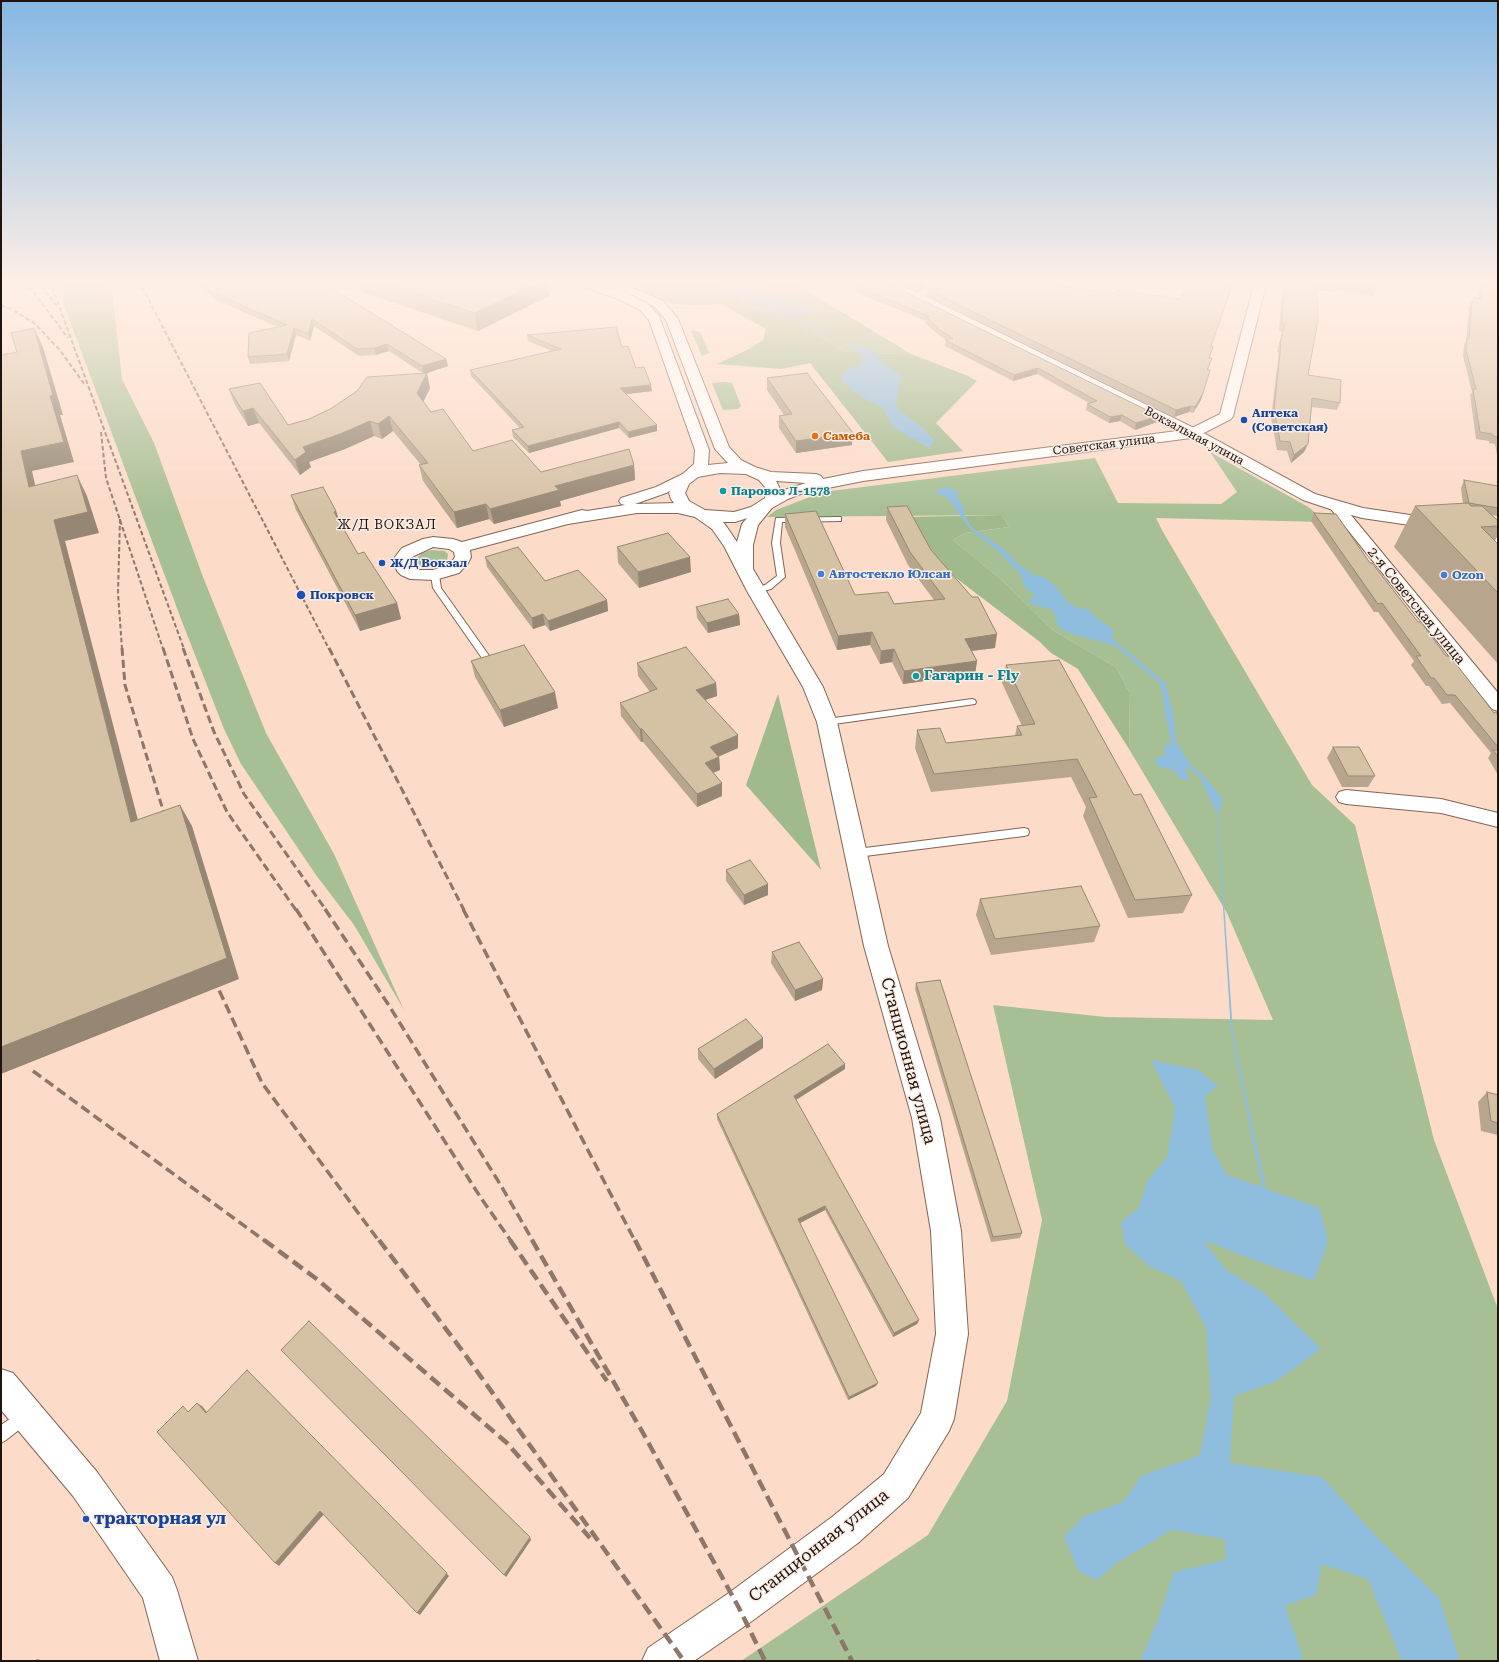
<!DOCTYPE html>
<html>
<head>
<meta charset="utf-8">
<style>
	body { margin:0 }
	#map { position:relative; width:1499px; height:1662px; overflow:hidden; background:#fcdbc8; font-family:"Roboto Serif",serif }
	canvas { display:block }
	.frame { position:absolute; inset:0; border:2px solid #20140e; pointer-events:none }
</style>
</head>
<body>
<div id="map">
<canvas width="1499" height="1662"></canvas>
<div class="frame"></div>
</div>
<script>
const ctx = document.querySelector('canvas').getContext('2d');
ctx.lineJoin = 'round';
function paint(path, color) { ctx.fillStyle = color; ctx.fill(path, 'evenodd'); }
const poly = rows => new Path2D(rows.map(r => 'M' + r).join(''));
function trace(path, color, width, dash) { ctx.strokeStyle = color; ctx.lineWidth = width; ctx.lineCap = dash ? 'butt' : 'round'; ctx.setLineDash(dash || []); ctx.stroke(path); }
function write(font, color, halo, rows, align = 'center') {
  ctx.font = font + ' "Roboto Serif",serif'; ctx.lineWidth = 3; ctx.setLineDash([]); ctx.textBaseline = 'middle'; ctx.strokeStyle = halo; ctx.fillStyle = color; for (const [text, x, y, turn = 0] of rows) {
    ctx.save(); ctx.translate(x, y); ctx.rotate((+turn || 0) * Math.PI / 180); ctx.textAlign = isNaN(turn) ? turn : align; if (halo) ctx.strokeText(text, 0, 0); ctx.fillText(text, 0, 0); ctx.restore();
  }
}
paint(poly([
	[55,281,111,281,122,379,154,443,203,577,266,733,334,854,404,1010,354,925,316,875,241,764,224,729,181,619],
	[625,281,648,281,665,287,690,305,670,303],
	[783,294,817,297,911,354,848,353,794,323,740,303,741,301,783,316,814,314,810,305,791,298],
	[691,330,700,332,709,353,702,356],
	[725,382,732,383,741,406,738,409,723,410,712,383],
	[1210,452,1310,508,1324,522,1156,518,1163,532,1312,785,1355,825,1434,1140,1498,1309,1498,1661,741,1661,928,1535,1007,1401,1042,1220,993,1005,1105,1017,1273,1020,1227,913,1129,749,1130,693,1116,667,1054,631,1003,581,953,540,965,533,1009,527,1002,515,767,517,776,510,823,492,1095,458,1118,503,1221,504,1237,492],
	[432,550,445,551,448,554,447,561,438,566,431,567,421,566,417,563,416,560,418,557,422,553]
]), '#a7bf94');
paint(poly([
	[648,281,699,281,722,287,741,301,741,304,794,323,848,353,911,354,968,376,977,381,936,423,963,451,888,462,810,363,782,369,717,364,749,349,763,340,766,329,721,304,690,305,665,287],
	[741,281,789,281,817,297,783,294,766,283,747,283],
	[1002,515,1009,527,965,533,953,540,1003,581,1054,631,1116,667,1130,693,1129,749,1078,669,1051,653,1040,642,935,562,907,517],
	[778,694,821,870,746,785]
]), '#a1ba8d');
paint(poly([
	[699,281,741,281,747,283,766,283,791,298,811,306,814,314,809,315,795,315,794,319,835,339,853,343,877,353,878,359,901,376,896,403,898,409,923,428,934,440,929,448,893,427,883,408,867,400,852,390,843,382,841,373,864,362,859,357,861,354,847,343,831,339,783,316,741,301,722,287],
	[947,487,958,491,957,497,963,506,964,514,972,528,1002,548,1018,564,1032,574,1046,578,1059,590,1065,599,1075,607,1089,610,1094,616,1114,630,1112,637,1118,644,1165,682,1173,713,1176,742,1191,765,1207,779,1223,800,1218,814,1233,1033,1266,1189,1320,1208,1328,1242,1314,1281,1257,1261,1203,1240,1226,1270,1263,1292,1321,1349,1275,1382,1234,1396,1230,1463,1322,1477,1378,1538,1439,1598,1460,1661,1402,1661,1368,1579,1322,1564,1316,1595,1285,1606,1304,1661,1140,1661,1158,1620,1174,1572,1226,1560,1225,1539,1172,1530,1118,1562,1097,1580,1079,1572,1064,1537,1083,1517,1124,1501,1141,1476,1200,1455,1211,1397,1206,1327,1181,1281,1149,1266,1125,1244,1121,1222,1139,1208,1147,1181,1167,1157,1175,1108,1151,1060,1198,1070,1218,1086,1205,1096,1213,1151,1227,1175,1262,1187,1231,1032,1217,814,1199,776,1186,766,1189,781,1177,777,1176,771,1159,767,1154,759,1166,754,1163,746,1171,744,1160,683,1114,645,1073,634,1059,628,1053,610,1028,603,1035,595,1025,587,1021,575,997,550,970,529,948,498,937,493,938,489]
]), '#8fbddd');
const lane = poly([
	[838,517,841,517,841,521,782,522,780,543,785,577,771,589,756,593,753,593,753,589,765,585,777,576,772,543,776,518,838,517],
	[1492,530,1498,531,1498,548,1494,546,1491,532,1492,530],
	[432,573,438,573,439,575,441,588,490,657,491,659,490,661,484,661,433,588,431,575,432,573],
	[972,699,975,700,976,702,975,704,827,725,822,722,827,719,972,699],
	[1024,828,1028,829,1029,832,1028,835,1024,836,857,857,853,856,852,853,853,850,857,849,1024,828],
	[23,1410,28,1413,31,1418,28,1423,6,1440,1,1443,1,1425,23,1410]
]);
const street = poly([
	[878,281,891,281,917,293,932,281,943,281,925,296,1198,430,1200,433,1198,436,1188,436,879,283,878,281],
	[1336,502,1341,503,1498,693,1498,711,1492,709,1331,509,1329,506,1331,503,1336,502],
	[1346,790,1441,799,1498,813,1498,827,1441,813,1346,804,1339,802,1336,797,1339,792,1346,790]
]);
const secondary = poly([
	[1255,281,1267,281,1233,416,1231,419,1198,436,1193,437,1188,436,1186,433,1188,430,1220,414,1255,281],
	[693,469,698,471,701,474,698,477,666,493,635,504,678,503,707,511,724,523,737,542,742,524,761,501,767,499,773,501,775,504,758,525,753,545,753,569,823,687,837,722,888,946,940,1118,961,1231,968,1334,954,1419,949,1431,908,1498,858,1543,752,1621,694,1661,642,1661,648,1648,726,1595,832,1517,884,1474,921,1413,936,1334,931,1231,912,1118,864,946,817,722,803,687,747,591,724,546,712,529,695,517,678,513,637,513,568,524,470,550,471,557,468,563,459,573,435,580,410,579,401,575,397,571,394,562,395,557,402,548,423,539,433,537,453,539,462,542,582,510,587,511,625,505,621,504,619,501,621,498,656,487,693,469],
	[433,547,449,549,454,552,455,557,453,560,447,565,433,570,419,570,411,566,411,558,414,556,433,547],
	[1,1369,13,1373,97,1472,172,1577,177,1590,198,1661,160,1661,143,1598,73,1496,1,1410,1,1369]
]);
const primary = poly([
	[572,281,589,281,629,294,648,304,659,316,709,450,708,465,728,463,715,449,666,320,655,307,633,295,597,283,595,281,612,281,641,291,663,301,678,319,729,447,741,460,755,467,771,472,816,474,821,476,823,479,863,471,1193,429,1198,430,1315,494,1363,508,1498,528,1498,538,1362,518,1330,509,1303,500,1191,438,863,481,803,493,788,499,763,513,735,522,719,522,695,517,677,507,671,499,669,493,677,479,694,464,695,450,649,320,640,310,621,300,574,283,572,281],
	[720,473,746,474,759,480,765,487,766,492,765,498,751,507,734,512,705,510,689,501,685,493,689,484,698,477,720,473],
	[776,481,806,483,781,491,776,481]
]);
trace(lane, '#826555', 2);
trace(street, '#826555', 2);
trace(secondary, '#826555', 2);
trace(primary, '#826555', 2);
paint(lane, '#fff');
paint(street, '#fff');
paint(secondary, '#fff');
paint(primary, '#fff');
trace(poly([
	[25,281,68,338],
	[37,281,57,306],
	[50,281,184,649],
	[139,281,329,649],
	[1,305,13,310,34,323,59,349,85,385],
	[101,432,106,478,163,649],
	[120,519,118,593,122,649]
]), '#8d766a', 2, [4.5, 2.5]);
trace(poly([
	[122,648,125,685,166,820],
	[163,648,193,739,227,812,296,910],
	[183,648,214,732,244,794,326,910],
	[329,648,464,910]
]), '#8d766a', 3, [8, 4]);
trace(poly([
	[296,909,481,1198,511,1241],
	[325,909,388,1004,500,1184,533,1241],
	[463,909,635,1241],
	[213,977,262,1083,379,1241],
	[33,1071,265,1241]
]), '#8d766a', 3.5, [10, 5]);
trace(poly([
	[264,1240,318,1280,507,1443,590,1538],
	[379,1240,464,1353,684,1661],
	[510,1240,607,1381],
	[532,1240,643,1433,739,1608,765,1661],
	[635,1240,852,1661]
]), '#8d766a', 4.5, [12, 6]);
paint(poly([
	[200,281,320,281,446,359,448,366,424,374,430,388,423,401,431,412,473,451,541,472,634,465,635,480,560,501,561,506,494,524,489,519,457,528,423,481,419,465,421,465,393,431,382,439,374,436,345,449,309,462,311,467,300,475,259,423,248,426,234,403,229,389,288,425,309,419,424,374,389,351,376,355,359,356,314,326,310,341,296,335,289,361,250,364,248,357,278,327,214,299,202,286],
	[359,281,547,281,549,296,478,331,361,292],
	[844,281,883,281,1159,416,1157,422,1135,430,1120,421,1109,423,1086,410,1087,404,1089,403,1037,374,1013,381,945,346,946,340,941,337,925,323,926,321,855,292,856,287],
	[894,281,930,281,917,291],
	[940,281,1041,281,1040,282,1211,346,1210,358,1212,358,1208,370,1201,400,1193,413,1189,412,1174,417,928,296,928,290],
	[1284,281,1377,281,1376,289,1373,296,1334,290,1334,292,1316,290,1308,375,1340,403,1337,410,1312,407,1308,444,1304,452,1291,463,1287,451,1277,450,1271,418,1279,352,1277,352,1282,332,1279,331,1281,300,1283,294,1283,286],
	[1479,281,1498,281,1498,461,1495,444,1489,443,1489,441,1476,439,1470,395,1472,392,1463,356,1464,345,1466,341,1469,307,1472,301,1473,301,1474,297,1478,298],
	[527,335,622,347,636,368,652,391,625,394,657,431,629,438,619,428,529,453,513,437,512,430,520,428,471,376,470,370,552,351,528,341],
	[767,378,852,445,796,453,779,428,779,416,784,415,767,390],
	[1464,480,1498,486,1498,516,1492,515,1498,521,1498,535,1495,541,1498,544,1498,664,1394,547,1415,506,1463,504,1461,488],
	[291,495,336,511,339,521,358,554,397,603,401,619,360,631,296,510],
	[887,507,931,550,995,648,972,651,977,661,975,674,903,684,892,662,880,664,870,645,837,650,785,527,785,514,855,595,894,604,934,600,908,565,886,520],
	[1314,513,1370,563,1446,656,1494,713,1498,716,1498,775,1488,758,1491,753,1450,703,1442,704,1429,686,1426,686,1411,665,1414,661,1378,612,1374,612,1311,521],
	[617,547,691,572,639,588,618,563],
	[485,557,545,581,607,600,608,611,550,631,545,625,533,629,487,567],
	[696,607,739,614,740,625,708,633,697,618],
	[471,661,558,708,504,727,475,677],
	[637,663,716,683,717,696,705,700,738,735,738,748,719,756,720,770,713,773,722,796,697,807,643,742,641,742,621,716,620,703,650,692,638,676],
	[1006,665,1134,795,1192,895,1183,913,1128,918,1083,816,1086,807,1071,777,931,792,915,748,917,730,946,743,1015,736,1017,726,1022,726,1002,683],
	[1333,747,1375,776,1368,787,1342,787,1327,758],
	[726,870,768,895,744,905,726,881],
	[980,899,1100,926,1094,942,991,955,976,915],
	[772,952,823,979,822,990,795,1001,771,963],
	[916,983,1022,1233,1020,1238,991,1242,915,989],
	[763,1048,715,1079,698,1059,698,1049],
	[845,1069,796,1100,919,1320,917,1324,893,1337,825,1210,800,1223,876,1386,848,1400,717,1119,717,1114],
	[1487,1092,1498,1095,1498,1135,1481,1131,1478,1102]
]), '#b7a68d');
paint(poly([
	[542,281,547,281,549,296,478,331,475,313],
	[923,281,930,281,917,291,917,286],
	[312,319,314,326,310,341,308,334],
	[34,328,43,347,63,415,60,415,74,462,32,471,40,507,29,487,21,451,50,396],
	[294,328,296,335,289,361,287,354],
	[387,344,389,351,376,355,374,348],
	[446,359,448,366,424,374,422,366],
	[1038,368,1037,374,1013,381,1014,375],
	[427,373,430,388,421,407,417,393],
	[651,385,652,391,620,395,620,388],
	[1203,393,1201,400,1193,413,1195,407],
	[1191,406,1189,412,1174,417,1176,410],
	[253,408,259,423,248,426,243,411],
	[1122,415,1120,421,1109,423,1110,417],
	[389,416,393,431,382,439,378,424],
	[1159,416,1157,422,1135,430,1136,423],
	[370,421,374,436,345,449,309,462,311,467,300,475,295,460,303,447],
	[619,422,619,428,529,453,528,446],
	[657,425,657,431,629,438,628,432],
	[853,433,852,445,796,453,796,441],
	[1308,444,1304,452,1291,463,1294,455],
	[634,465,635,480,560,501,561,506,494,524,490,509,555,486],
	[77,475,87,496,99,533,65,541,144,843,131,822,54,520],
	[486,504,489,519,457,528,454,512],
	[336,511,341,526,334,512],
	[690,557,691,572,639,588,638,572],
	[607,600,608,611,550,631,548,621],
	[397,603,401,619,360,631,355,615],
	[543,614,545,625,533,629,532,618],
	[739,614,740,625,708,633,707,623],
	[872,632,870,645,837,650,838,636],
	[997,634,995,648,962,652,965,639],
	[894,649,892,662,880,664,881,651],
	[977,661,975,674,903,684,904,671],
	[716,683,717,696,696,703,696,690],
	[555,692,558,708,504,727,500,710],
	[640,729,642,729,643,742,641,742],
	[738,735,738,748,711,760,710,747],
	[719,757,720,770,705,776,705,763],
	[722,783,722,796,697,807,697,794],
	[180,805,192,826,239,979,1,1074,1,1047],
	[768,884,768,895,744,905,744,895],
	[823,979,822,990,795,1001,795,990],
	[763,1038,763,1048,715,1079,714,1069],
	[845,1064,845,1069,794,1101,794,1096],
	[825,1206,825,1210,798,1224,798,1219],
	[919,1320,917,1324,893,1337,894,1333],
	[251,1374,449,1576,420,1615,417,1613],
	[878,1383,876,1386,848,1400,849,1397],
	[197,1403,202,1406,210,1416,206,1413],
	[320,1511,324,1514,279,1566,275,1563],
	[530,1537,531,1540,506,1577,504,1575],
	[36,1659,46,1661,37,1661]
]), '#958773');
const building = poly([
	[202,281,320,281,446,359,422,366,387,344,374,348,357,349,312,319,308,334,294,328,287,354,248,357,249,333,287,325,212,292,202,281],
	[376,281,542,281,475,313,376,281],
	[856,281,883,281,1159,416,1136,423,1122,415,1110,417,1087,404,1097,401,1038,368,1014,375,945,340,953,338,941,331,926,317,929,316,856,287,862,284,856,281],
	[907,281,923,281,917,286,907,281],
	[940,281,1036,281,1114,294,1117,290,1181,299,1188,281,1234,281,1211,346,1213,347,1209,358,1212,358,1207,370,1210,370,1203,393,1195,407,1191,406,1176,410,928,290,940,281],
	[1285,281,1377,281,1376,289,1336,283,1336,285,1316,282,1318,320,1308,375,1341,380,1340,403,1312,398,1308,444,1294,455,1290,442,1280,441,1274,410,1281,344,1280,344,1285,324,1282,324,1284,293,1286,293,1285,281],
	[1481,281,1498,281,1498,437,1493,436,1492,434,1480,432,1473,389,1476,389,1466,350,1467,339,1469,339,1472,301,1474,301,1474,297,1481,299,1481,281],
	[616,327,622,347,628,346,636,368,644,367,651,385,620,388,657,425,628,432,619,422,528,446,512,430,524,427,470,370,561,349,527,335,616,327],
	[34,328,53,395,50,396,64,442,21,451,29,487,77,475,88,512,54,520,131,822,180,805,227,958,1,1047,1,355,17,352,11,333,34,328],
	[427,373,417,393,431,412,443,409,473,451,512,440,541,472,629,449,634,465,555,486,559,490,490,509,486,504,454,512,419,465,428,463,389,416,378,424,370,421,340,434,303,447,306,452,295,460,253,408,243,411,229,389,260,383,288,425,309,419,332,408,357,391,367,377,427,373],
	[807,373,853,433,796,441,779,416,792,414,767,378,807,373],
	[1464,480,1498,486,1498,508,1469,503,1464,480],
	[323,487,336,511,334,512,358,554,364,552,397,603,355,615,291,495,323,487],
	[1468,503,1471,506,1482,506,1498,521,1498,526,1481,527,1498,544,1498,593,1415,506,1468,503],
	[907,506,931,550,972,597,978,597,997,634,965,639,977,661,904,671,894,649,881,651,872,632,838,636,785,514,816,511,855,595,888,592,894,604,945,599,910,552,887,507,907,506],
	[1314,513,1336,514,1370,563,1372,563,1418,622,1421,622,1446,656,1450,656,1494,713,1496,712,1498,716,1498,747,1455,695,1447,695,1434,678,1431,678,1416,656,1421,656,1382,603,1378,604,1314,513],
	[668,533,690,557,638,572,617,547,668,533],
	[518,547,545,581,578,570,607,600,548,621,543,614,532,618,485,557,518,547],
	[728,599,739,614,707,623,696,607,728,599],
	[524,645,555,692,500,710,471,661,524,645],
	[686,647,716,683,696,690,738,735,710,747,719,757,705,763,722,783,697,794,642,729,640,729,620,703,657,689,637,663,686,647],
	[1059,660,1134,795,1141,794,1192,895,1135,900,1089,798,1097,797,1077,759,934,774,917,730,940,728,946,743,1022,735,1017,726,1035,724,1006,665,1059,660],
	[1333,747,1359,747,1375,776,1348,776,1333,747],
	[1493,750,1498,750,1498,757,1493,750],
	[750,860,768,884,744,895,726,870,750,860],
	[1081,886,1100,926,995,939,980,899,1081,886],
	[799,942,823,979,795,990,772,952,799,942],
	[940,980,1022,1233,993,1237,916,983,940,980],
	[746,1019,763,1038,714,1069,698,1049,746,1019],
	[828,1044,845,1064,794,1096,919,1320,894,1333,825,1206,798,1219,878,1383,849,1397,717,1114,828,1044],
	[1487,1092,1498,1095,1498,1123,1491,1121,1487,1092],
	[309,1321,530,1537,504,1575,281,1350,309,1321],
	[247,1370,447,1573,417,1613,320,1511,275,1563,157,1432,183,1406,188,1412,197,1403,206,1413,247,1370]
]);
paint(building, '#d5c1a4');
trace(building, '#958773', 1);
const sky = ctx.createLinearGradient(0, 0, 0, 514);
sky.addColorStop(0, '#84b8e4');
sky.addColorStop(0.55, '#feefe6');
sky.addColorStop(1, '#feefe600');
ctx.fillStyle = sky;
ctx.fillRect(0, 0, 1499, 514);
for (const [x, y, r, color] of [
	[1244,420,4,"#1a4fb4"],
	[815,436,4,"#e8710a"],
	[723,491,4,"#0f9aa8"],
	[382,563,4,"#1a4fb4"],
	[821,574,4,"#3f7fe0"],
	[1444,575,4,"#3f7fe0"],
	[301,595,5,"#1a4fb4"],
	[916,676,4,"#0f9aa8"],
	[86,1519,4,"#1a4fb4"]
]) { const dot = new Path2D(); dot.arc(x, y, r, 0, 2 * Math.PI); ctx.fillStyle = color; ctx.fill(dot); trace(dot, '#faede5', 1.5); }
write('bold 12px', '#164399', '#faede5', [
	["Аптека",1252,413],
	["(Советская)",1252,427],
	["Ж/Д Вокзал",390,563],
	["Покровск",310,595]
], 'left');
write('bold 12px', '#c56008', '#faede5', [
	["Самеба",823,436]
], 'left');
write('12px', '#20140e', '#faede5', [
	["Вокзальная улица",1194,436,28],
	["Советская улица",1104,445,-7]
]);
write('bold 12px', '#0d838f', '#faede5', [
	["Паровоз Л-1578",731,491]
], 'left');
write('bold 12px', '#366cbe', '#faede5', [
	["Автостекло Юлсан",829,574],
	["Ozon",1452,575]
], 'left');
ctx.letterSpacing = '1px';
write('13px', '#20140e', '#faede5', [
	["Ж/Д ВОКЗАЛ",387,525]
]);
ctx.letterSpacing = '0px';
write('14px', '#20140e', '#faede5', [
	["2-я Советская улица",1416,606,51]
]);
write('bold 14px', '#0d838f', '#faede5', [
	["Гагарин - Fly",924,676]
], 'left');
write('17px', '#20140e', '#faede5', [
	["Станционная улица",908,1061,75],
	["Станционная улица",819,1546,-38]
]);
write('bold 17px', '#164399', '#faede5', [
	["тракторная ул",94,1519]
], 'left');
</script>
</body>
</html>
